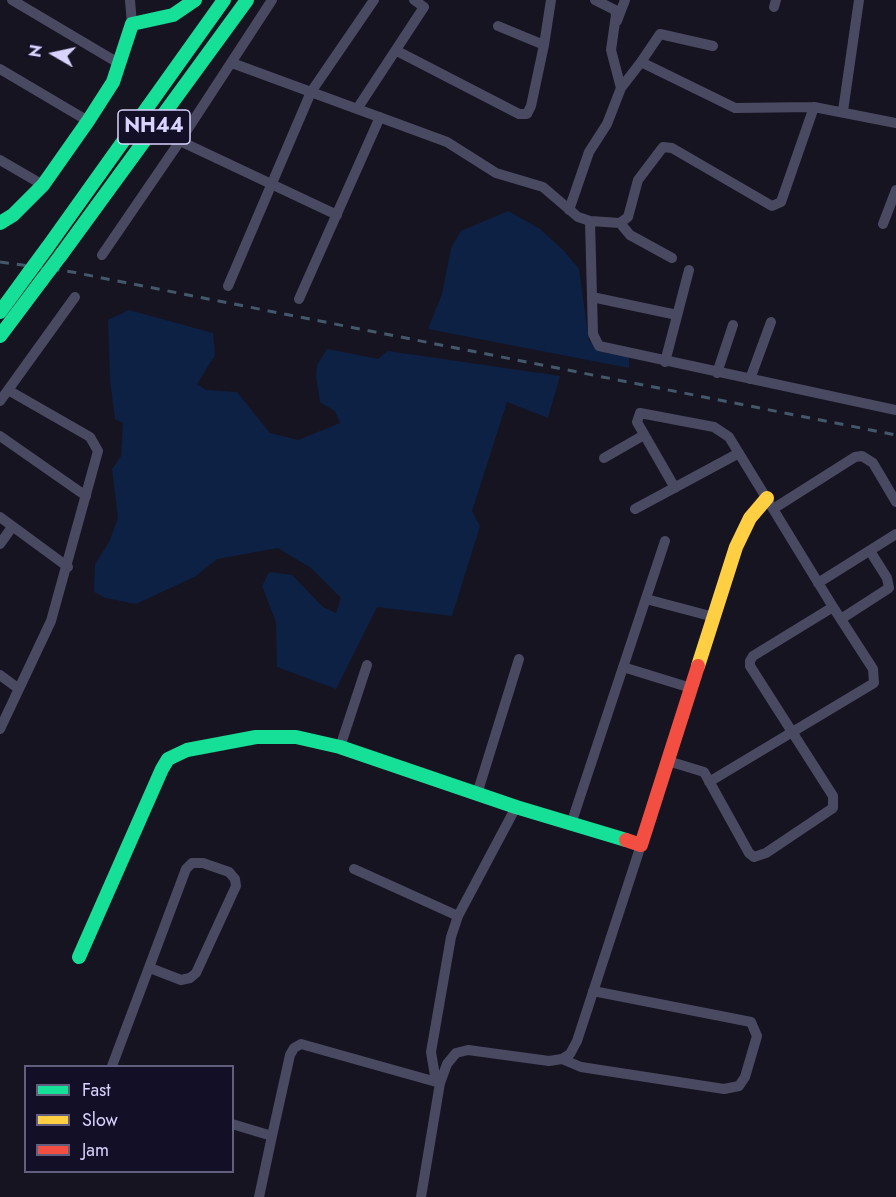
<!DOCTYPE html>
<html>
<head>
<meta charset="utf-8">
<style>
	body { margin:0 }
	#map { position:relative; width:896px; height:1197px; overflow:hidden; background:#161421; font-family:Jost,sans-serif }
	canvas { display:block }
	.legend { position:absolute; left:24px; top:1065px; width:210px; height:108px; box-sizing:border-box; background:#130f26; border:2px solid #625e7d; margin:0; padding:8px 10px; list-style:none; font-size:18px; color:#d9d4ff }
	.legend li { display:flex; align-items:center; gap:12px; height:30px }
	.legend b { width:30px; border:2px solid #625e7d }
	.north { position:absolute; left:24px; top:24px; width:60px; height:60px; -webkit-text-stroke:4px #130f26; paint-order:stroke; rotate:279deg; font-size:16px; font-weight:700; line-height:24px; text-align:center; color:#d9d4ff }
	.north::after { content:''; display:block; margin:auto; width:21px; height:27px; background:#d9d4ff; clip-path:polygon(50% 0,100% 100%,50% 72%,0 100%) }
</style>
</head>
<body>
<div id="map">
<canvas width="896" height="1197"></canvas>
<ul class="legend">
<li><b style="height:8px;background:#16e098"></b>Fast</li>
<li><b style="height:8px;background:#ffcf43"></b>Slow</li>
<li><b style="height:8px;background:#f24e42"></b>Jam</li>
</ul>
<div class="north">N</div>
</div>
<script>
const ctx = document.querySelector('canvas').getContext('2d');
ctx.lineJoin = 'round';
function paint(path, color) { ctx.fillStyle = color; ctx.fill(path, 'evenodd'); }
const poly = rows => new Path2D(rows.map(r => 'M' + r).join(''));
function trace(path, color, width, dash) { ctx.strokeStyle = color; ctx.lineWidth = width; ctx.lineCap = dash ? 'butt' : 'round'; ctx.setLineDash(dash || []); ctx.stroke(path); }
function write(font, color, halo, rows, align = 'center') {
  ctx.font = font + ' Jost,sans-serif'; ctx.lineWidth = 5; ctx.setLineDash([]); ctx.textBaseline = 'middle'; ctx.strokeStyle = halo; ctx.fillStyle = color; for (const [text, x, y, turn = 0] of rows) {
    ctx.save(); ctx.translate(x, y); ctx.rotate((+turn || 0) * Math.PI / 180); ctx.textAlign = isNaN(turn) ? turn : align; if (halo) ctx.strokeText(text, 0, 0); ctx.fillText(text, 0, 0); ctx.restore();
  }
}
paint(poly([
	[508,211,540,229,564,251,579,269,589,341,629,351,629,368,428,329,442,294,451,248,461,231],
	[129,310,213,333,215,355,197,384,206,390,237,392,270,433,298,440,340,423,335,411,320,402,316,377,317,365,327,349,378,359,388,351,560,376,548,418,507,402,472,511,480,526,452,616,377,607,336,689,277,667,276,622,262,586,269,572,292,575,323,607,336,613,341,598,311,568,278,548,217,559,196,576,136,604,106,598,94,592,95,564,109,542,118,518,112,469,121,456,123,423,115,419,110,380,108,320]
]), '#0d2144');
trace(poly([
	[12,0,120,64],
	[130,0,132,24],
	[595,0,615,10,616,15,611,50,621,88],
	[774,7,776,0],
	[617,21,625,0],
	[498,26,544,45],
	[397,51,519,114,527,114,531,106,544,45,551,0],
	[641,62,660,34,713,46],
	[232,63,447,142,496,173,543,187,578,217,590,221,620,223,628,217,638,180,663,147,672,148,772,206,781,202,814,107,896,123],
	[0,69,88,121],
	[357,109,424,7,414,0],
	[843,111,859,0],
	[180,141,337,215],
	[0,160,43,185],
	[569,210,589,152,607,124,621,88,641,62,735,108,814,107],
	[590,221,593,334,599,346,896,410],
	[620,223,630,235,672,258],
	[883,224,896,190],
	[102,255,180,141,272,0],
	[228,286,311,92,374,0],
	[592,297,677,315],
	[299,299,380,117],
	[665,362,689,270],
	[717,373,733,325],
	[750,379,771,322],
	[0,401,75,297],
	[0,436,86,496],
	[604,458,644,435],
	[635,509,739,453],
	[773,509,855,457,862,456,873,463,896,502],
	[0,517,68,567],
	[0,544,12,527],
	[818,583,896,534],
	[646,599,714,617],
	[841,619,889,588,887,578,870,551],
	[623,667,691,688],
	[0,675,19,689],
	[0,729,51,621,98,451,90,437,8,390],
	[340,747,367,665],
	[668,761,704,772,749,853,754,857,766,853,833,808,833,796,750,666,750,661,753,656,833,607,729,437,714,427,640,413,637,422,675,488],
	[709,782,874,683,873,669,833,607],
	[477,794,519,659],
	[571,824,665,541],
	[354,869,458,916],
	[562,1059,581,1067,724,1089,739,1086,745,1077,757,1036,751,1022,593,991],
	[112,1066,186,869,192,863,203,863,229,872,235,879,236,886,196,973,190,978,181,980,150,968],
	[232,1124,272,1136,259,1197],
	[272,1136,290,1055,294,1048,301,1044,440,1083,447,1064,456,1053,468,1050,549,1061,562,1059,570,1054,577,1041,641,845],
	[421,1197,440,1083,435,1076,431,1052,451,937,458,916,516,807]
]), '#4a4962', 10);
trace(poly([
	[0,223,13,215,43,185,88,121,113,82,132,24,173,15,195,0],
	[47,248,224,0],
	[61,255,247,0],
	[0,312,30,271],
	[0,336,42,280],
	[79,957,162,769,168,759,187,750,256,737,296,737,340,747,516,807,626,840]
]), '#16e098', 14);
trace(poly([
	[698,666,736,547,750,518,767,498]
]), '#ffcf43', 14);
trace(poly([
	[626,840,641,845,698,666]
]), '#f24e42', 14);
trace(poly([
	[0,262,72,272,896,435]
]), '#43596b', 3, [9, 8]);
trace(poly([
	[30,271,47,248],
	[42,280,61,255]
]), '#16e098', 14);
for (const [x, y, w] of [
	[154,127,72]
]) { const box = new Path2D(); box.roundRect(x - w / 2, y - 17, w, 34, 4.5); ctx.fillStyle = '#130f26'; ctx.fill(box); trace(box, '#d9d4ff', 1.5); }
write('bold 20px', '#d9d4ff', null, [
	["NH44",154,127]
]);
</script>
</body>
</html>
